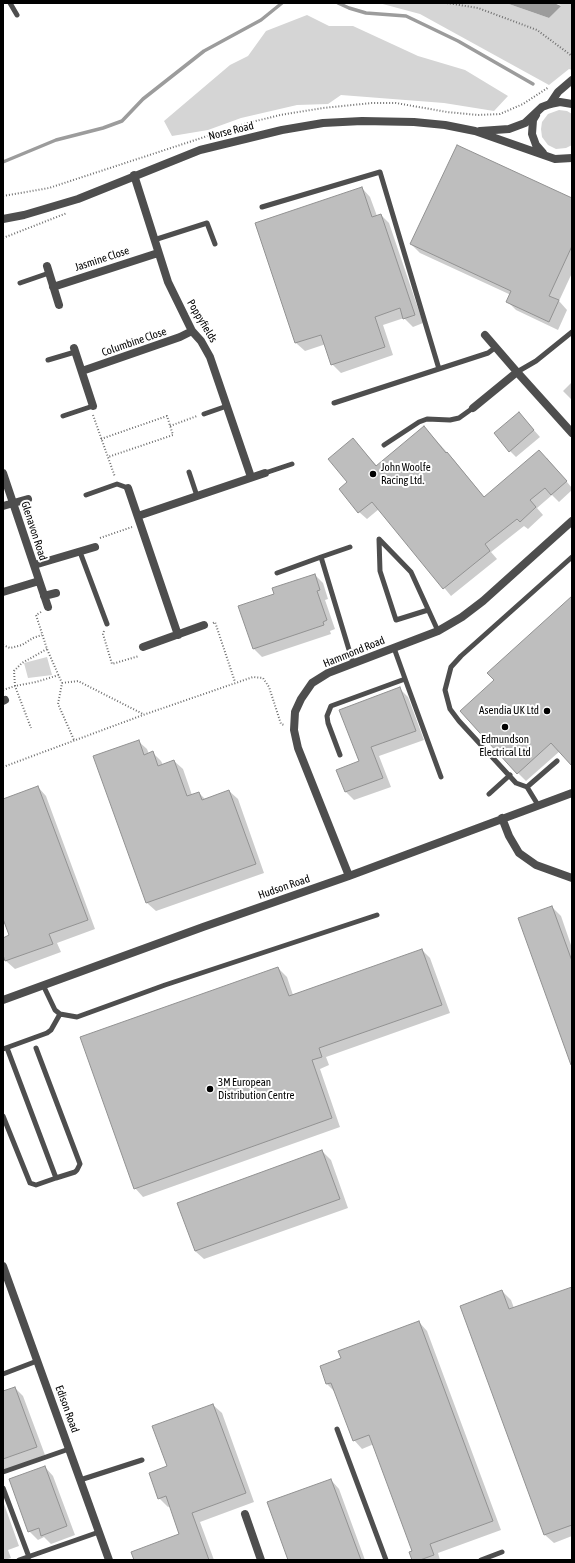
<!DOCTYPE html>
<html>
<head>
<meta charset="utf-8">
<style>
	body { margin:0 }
	#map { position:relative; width:575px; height:1563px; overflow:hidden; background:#fff; font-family:"Asap Condensed",sans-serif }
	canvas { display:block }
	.frame { position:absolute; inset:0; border:4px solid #000; pointer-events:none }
</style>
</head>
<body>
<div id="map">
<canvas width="575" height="1563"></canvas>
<div class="frame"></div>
</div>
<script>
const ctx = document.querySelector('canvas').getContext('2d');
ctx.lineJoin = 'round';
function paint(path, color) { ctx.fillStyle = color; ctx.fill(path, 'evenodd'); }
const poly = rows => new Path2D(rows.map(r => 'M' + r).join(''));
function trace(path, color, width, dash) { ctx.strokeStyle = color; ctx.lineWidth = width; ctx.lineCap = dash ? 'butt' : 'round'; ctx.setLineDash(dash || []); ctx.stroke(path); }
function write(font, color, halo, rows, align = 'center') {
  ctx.font = font + ' "Asap Condensed",sans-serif'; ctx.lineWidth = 4; ctx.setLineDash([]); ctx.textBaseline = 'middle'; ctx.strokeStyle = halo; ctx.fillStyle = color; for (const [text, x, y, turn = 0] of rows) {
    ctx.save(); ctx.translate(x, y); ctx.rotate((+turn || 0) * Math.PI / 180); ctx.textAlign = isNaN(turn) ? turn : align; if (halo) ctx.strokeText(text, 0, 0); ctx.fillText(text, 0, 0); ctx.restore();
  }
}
paint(poly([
	[379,3,506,3,549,18,561,5,554,3,572,3,572,70,569,69,549,85,420,14],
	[307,15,329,26,353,26,418,56,465,70,508,96,494,111,444,103,341,95,328,104,297,105,241,118,208,130,172,136,164,121,230,65,248,56,266,31],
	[559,110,567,111,572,114,572,145,566,148,556,149,548,145,542,137,541,129,542,122,548,114],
	[47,657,52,675,28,678,24,663]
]), '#d5d5d5');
paint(poly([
	[506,3,554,3,561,6,549,18]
]), '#9c9c9c');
paint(poly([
	[362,188,370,197,377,216,381,215,389,223,423,323,413,327,404,318,383,325,393,355,341,373,332,364,326,344,305,351,296,343,256,224],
	[572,199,572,273,559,301,567,310,558,330,516,310,508,302,511,295,420,253,411,244],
	[572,382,572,400,563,391],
	[525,420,540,437,516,457,510,451],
	[424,427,454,460,485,498,547,458,572,488,572,490,559,502,552,495,537,508,543,515,528,529,524,526,491,552,497,559,451,596,379,509,367,519,359,512,349,482,353,439,377,466],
	[315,575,323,583,328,599,325,600,335,629,330,631,331,634,262,657,254,649,275,594],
	[572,597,572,765,560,751,526,781,518,773,495,680],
	[399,688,408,697,424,740,379,756,391,787,354,800,346,792,338,770,360,762],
	[138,741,147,749,149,754,153,753,161,761,163,765,174,761,183,769,192,795,199,793,205,799,229,791,238,799,264,873,156,911,147,903,94,756],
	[38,787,46,796,95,929,57,943,61,952,15,969,6,961,3,952,3,939,10,936,3,916,3,800],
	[552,907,561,916,572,948,572,1062],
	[422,950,430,958,450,1013,326,1057,329,1065,320,1069,340,1127,143,1197,135,1188,278,968,287,977,293,995],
	[322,1151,331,1160,348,1208,204,1259,195,1251],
	[572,1288,572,1536,554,1543,545,1535,502,1291,511,1300,514,1308],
	[419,1322,427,1331,501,1530,438,1553,440,1560,413,1560,413,1552,374,1444,362,1449,354,1440,336,1393,327,1384,321,1367,342,1359],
	[15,1388,23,1396,45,1455,3,1471,3,1392],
	[213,1405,222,1413,254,1502,200,1522,214,1560,135,1560,181,1535,170,1506,168,1507,159,1498,169,1467],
	[45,1467,53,1476,75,1535,51,1544,44,1537,38,1540,29,1531],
	[331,1480,339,1489,365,1560,289,1560],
	[3,1501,19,1546,8,1550,11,1558,5,1560,3,1560]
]), '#0003');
trace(poly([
	[338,3,349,8,366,13,406,16,458,41,533,84],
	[3,162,56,140,103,128,122,121,143,99,204,51,261,20,282,3]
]), '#9c9c9c', 3.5);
const building = poly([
	[457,145,572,198,572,246,549,296,559,300,549,322,506,302,511,291,410,244,457,145],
	[362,187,372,217,381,214,415,315,403,319,400,308,375,317,385,347,331,365,321,335,295,343,255,223,362,187],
	[519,412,534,430,509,452,494,433,519,412],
	[424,426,446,453,447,452,484,497,539,450,567,481,551,495,545,488,530,500,536,507,520,522,517,519,485,544,490,551,443,589,372,502,358,513,339,489,347,482,328,459,353,438,376,466,424,426],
	[315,574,320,590,317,591,327,620,323,622,324,625,253,649,238,606,274,594,272,588,315,574],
	[572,596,572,766,551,743,517,774,460,711,494,680,487,673,572,596],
	[400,687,416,731,371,747,383,778,345,792,336,770,359,761,339,710,400,687],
	[139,740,144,755,153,751,158,766,174,760,187,796,199,792,202,800,229,790,256,864,146,903,93,756,139,740],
	[38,786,88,920,49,934,53,944,5,961,3,955,3,938,9,935,3,919,3,799,38,786],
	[552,906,572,961,572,1065,571,1065,518,918,552,906],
	[422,949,442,1005,319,1048,322,1057,312,1060,332,1118,134,1189,80,1037,278,967,289,996,422,949],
	[322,1150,340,1199,195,1251,177,1203,322,1150],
	[572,1287,572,1525,544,1535,460,1306,502,1290,509,1309,572,1287],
	[419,1321,493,1521,430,1544,434,1555,420,1560,412,1560,409,1552,412,1551,369,1435,353,1441,331,1383,326,1384,320,1366,341,1358,338,1351,419,1321],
	[15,1387,37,1447,3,1459,3,1391,15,1387],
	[213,1404,246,1493,192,1513,209,1560,134,1560,131,1552,179,1534,166,1496,158,1499,149,1473,167,1466,152,1426,213,1404],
	[45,1466,67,1526,41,1536,39,1528,28,1532,9,1479,45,1466],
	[331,1479,361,1560,288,1560,267,1502,331,1479]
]);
paint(building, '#bebebe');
trace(building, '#929292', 1);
trace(poly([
	[447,3,478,8,537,30,572,56],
	[3,196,49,188,244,124,280,115,323,108,372,103,396,103,447,112,478,115,500,114,523,104,549,87],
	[3,238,67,213],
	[93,415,115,477],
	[170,426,197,416],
	[101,439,167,416,173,435,108,457],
	[100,538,132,527],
	[41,612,36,615,47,649,62,683,58,704,74,740],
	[213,623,215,622,235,682],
	[104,631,103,634,112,664,139,656],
	[3,645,10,648,22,645,33,638,42,635],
	[47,649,22,663,14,671,15,686,36,682,59,675],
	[62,683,78,681,143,714],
	[3,690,15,686,31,728],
	[3,767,143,715,253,677,263,678,269,687,281,724,284,725]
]), '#707070', 2, [1, 2]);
trace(poly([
	[10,3,17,15],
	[262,207,380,172,439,369],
	[154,240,207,223,215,244],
	[20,283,49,273],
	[48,360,75,352],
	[517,372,536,361,572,332],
	[334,403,488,353,496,347],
	[204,414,227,406],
	[63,416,93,406],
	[384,445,419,422,427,419,450,420,459,418,473,408],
	[189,472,197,496],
	[265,473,292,464],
	[86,495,117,484,128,488],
	[350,547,321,557,353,663],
	[80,552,107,624],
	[277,573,321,557],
	[428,610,396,620,380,571,379,539,411,572,438,631],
	[394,648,408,687,441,777],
	[340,755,328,723,327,716,331,706,405,679],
	[527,787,557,761],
	[489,794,510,775],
	[538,805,527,787,516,783,459,721,450,709,445,690,451,667,461,656,572,557],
	[43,985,55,1010,60,1014,77,1017,165,985,377,915],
	[36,1048,80,1164,77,1170,75,1172,56,1178],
	[3,1049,47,1033,51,1030,60,1014],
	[3,1116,30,1183,36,1185,56,1178,7,1048],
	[3,1374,37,1361],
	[337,1429,386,1560],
	[3,1472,69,1449],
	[80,1480,142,1460],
	[3,1488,29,1557],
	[19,1560,99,1532],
	[481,1560,502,1552]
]), '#4e4e4e', 5);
trace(poly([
	[550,104,558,92,572,80],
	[134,175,168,282,192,331,201,341,210,357,251,477],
	[47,266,59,305],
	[53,287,158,253],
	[485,335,517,372],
	[74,348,93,406],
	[82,371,180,337,192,331],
	[473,408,517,372,572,433],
	[3,473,48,607],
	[128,488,178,635],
	[3,506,28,499],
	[138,516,265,473],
	[34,565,95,547],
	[3,592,39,581],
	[44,596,56,593],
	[143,647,204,625],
	[3,701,5,700],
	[502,818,509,836,519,853,536,865,572,878],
	[349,876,298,748,294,730,295,712,301,699,312,683,328,673,438,631,462,617,483,601,572,521],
	[3,1000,203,927,349,876,572,793],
	[3,1266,109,1560],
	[245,1514,261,1560]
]), '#4e4e4e', 8);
trace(poly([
	[536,115,533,120,532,134,536,145,543,153],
	[480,131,509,129,525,123,542,107,550,104,560,102,572,104],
	[3,219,24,215,78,199,200,150,282,130,323,123,362,121,414,122,445,125,475,131,555,159,572,158]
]), '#4e4e4e', 8);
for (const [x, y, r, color] of [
	[373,474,4,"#000"],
	[547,711,4,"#000"],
	[505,727,4,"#000"],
	[210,1089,4,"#000"]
]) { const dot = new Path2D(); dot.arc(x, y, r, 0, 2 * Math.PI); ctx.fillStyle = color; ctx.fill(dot); trace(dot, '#fff', 1.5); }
write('11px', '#000', '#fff', [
	["Norse Road",231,131,-14],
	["Jasmine Close",102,259,-18],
	["Poppyfields",202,321,59],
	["Columbine Close",134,342,-19],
	["Glenavon Road",34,531,72],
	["Hammond Road",354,652,-22],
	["Hudson Road",284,887,-19],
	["Edison Road",67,1409,70]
]);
write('11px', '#000', '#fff', [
	["John Woolfe",381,468],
	["Racing Ltd.",381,481],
	["Asendia UK Ltd",539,711,"right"],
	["Edmundson",505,740,"center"],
	["Electrical Ltd",505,753,"center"],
	["3M European",218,1083],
	["Distribution Centre",218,1096]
], 'left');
</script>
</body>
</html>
